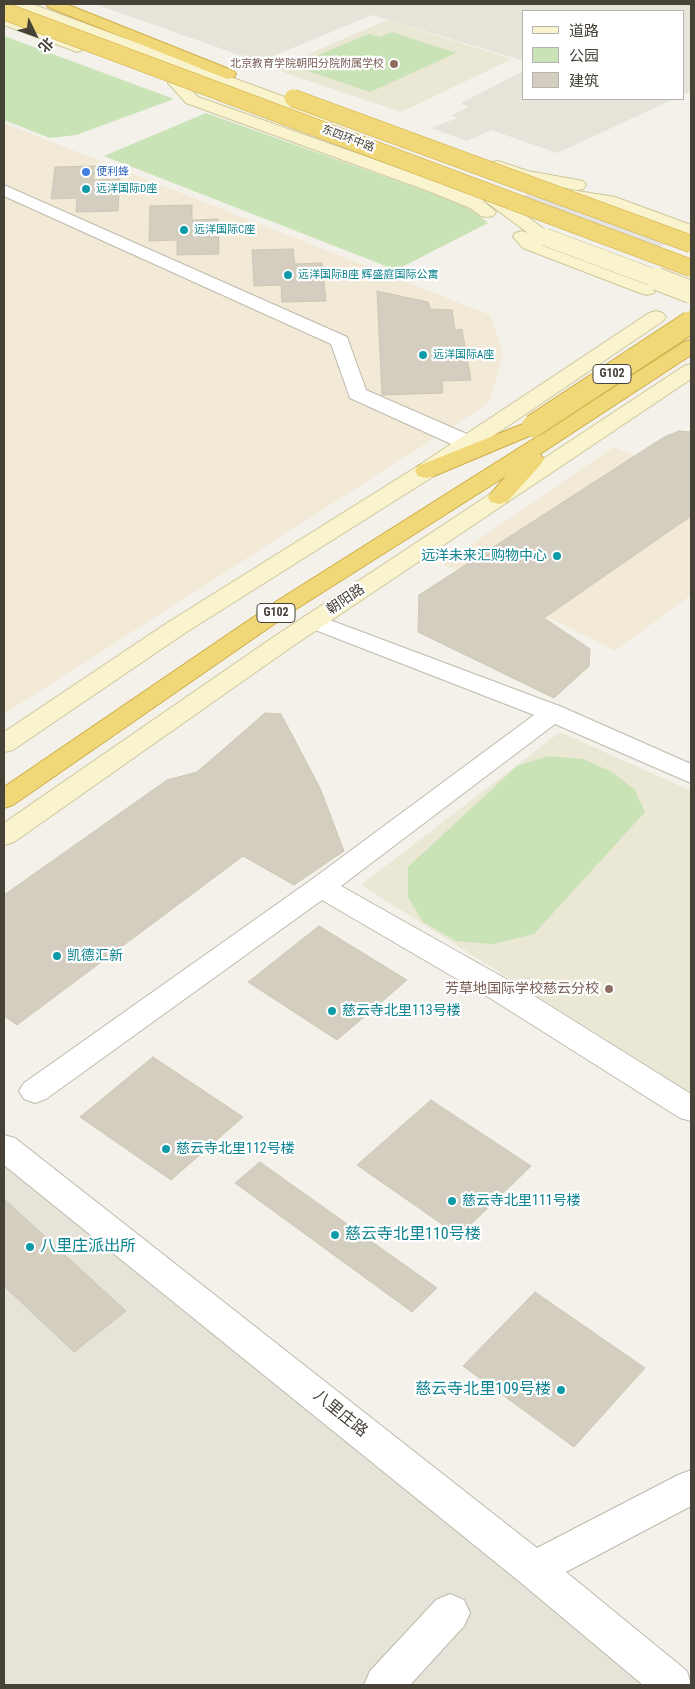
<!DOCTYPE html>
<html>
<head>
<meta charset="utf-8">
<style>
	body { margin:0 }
	#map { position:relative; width:695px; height:1689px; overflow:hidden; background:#f3f1e9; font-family:"Roboto Condensed","Noto Sans SC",sans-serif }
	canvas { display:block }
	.frame { position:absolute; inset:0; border:5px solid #464238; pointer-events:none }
	.legend { position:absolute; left:522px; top:10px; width:162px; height:90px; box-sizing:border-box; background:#fff; border:1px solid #b5b3af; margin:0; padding:6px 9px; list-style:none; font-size:15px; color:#464238 }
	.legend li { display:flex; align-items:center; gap:10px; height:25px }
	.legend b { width:25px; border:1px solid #b5b3af }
	.north { position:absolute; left:10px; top:10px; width:50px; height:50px; -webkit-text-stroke:4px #fff; paint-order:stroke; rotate:132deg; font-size:14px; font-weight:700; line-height:20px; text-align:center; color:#464238 }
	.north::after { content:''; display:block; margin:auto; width:18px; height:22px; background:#464238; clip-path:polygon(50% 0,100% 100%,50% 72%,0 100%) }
</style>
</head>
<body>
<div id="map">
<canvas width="695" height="1689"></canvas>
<div class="frame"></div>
<ul class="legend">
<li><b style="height:6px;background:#f9f4cd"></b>道路</li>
<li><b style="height:14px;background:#c9e3b6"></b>公园</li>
<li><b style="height:14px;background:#d3cebf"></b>建筑</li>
</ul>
<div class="north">北</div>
</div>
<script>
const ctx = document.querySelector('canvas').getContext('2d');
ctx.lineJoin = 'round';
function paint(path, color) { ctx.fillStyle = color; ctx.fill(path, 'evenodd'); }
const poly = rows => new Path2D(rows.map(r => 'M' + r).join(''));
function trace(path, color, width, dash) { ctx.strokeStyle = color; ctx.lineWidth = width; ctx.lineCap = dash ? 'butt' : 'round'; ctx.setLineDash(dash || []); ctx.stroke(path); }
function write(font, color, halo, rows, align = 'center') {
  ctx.font = font + ' "Roboto Condensed","Noto Sans SC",sans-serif'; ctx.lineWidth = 4.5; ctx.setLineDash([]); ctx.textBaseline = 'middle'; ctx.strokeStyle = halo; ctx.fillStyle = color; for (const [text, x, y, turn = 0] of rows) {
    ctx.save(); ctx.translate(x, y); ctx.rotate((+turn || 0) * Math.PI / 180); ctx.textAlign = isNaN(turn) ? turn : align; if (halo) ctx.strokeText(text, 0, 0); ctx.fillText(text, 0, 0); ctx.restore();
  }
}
paint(poly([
	[95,4,691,4,691,91,684,94,684,11,524,11,524,61,372,15,259,62],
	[524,71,524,99,674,99,557,153,491,130,467,141,431,128,457,118,451,116,468,107,461,103],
	[4,1166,650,1685,4,1685]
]), '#e6e3d8');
paint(poly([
	[4,123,490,315,503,354,489,403,4,714],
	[614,447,691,480,691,595,615,651,443,564]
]), '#f2ead6');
paint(poly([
	[387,20,512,59,401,112,274,69],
	[560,732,691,791,691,1093,361,885]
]), '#eae7d4');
paint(poly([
	[392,32,456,53,370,92,293,66,368,34,380,37],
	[4,36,128,82,174,99,76,135,50,138,4,120],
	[206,113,470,207,488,223,396,270,104,156],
	[548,756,583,759,612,772,635,790,645,812,534,934,494,944,456,941,423,922,408,897,408,867,517,766]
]), '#c9e3b6');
paint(poly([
	[530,193,667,243,643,256,506,205]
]), '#e5e3e0');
const building = poly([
	[95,166,93,180,120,179,118,211,76,212,77,198,51,199,55,167,95,166],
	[192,205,192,220,218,219,219,254,177,255,177,240,149,241,150,206,192,205],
	[293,249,295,264,322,263,326,301,282,302,281,285,254,286,252,250,293,249],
	[377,291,428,302,430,309,452,310,455,330,462,329,471,380,442,381,443,393,382,395,377,291],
	[679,431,691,432,691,516,544,618,590,649,589,666,554,698,418,632,419,595,664,437,679,431],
	[265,713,281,714,320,788,344,851,294,885,243,856,17,1025,4,1016,4,895,167,780,197,772,265,713],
	[319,926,407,980,337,1040,248,982,319,926],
	[153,1057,243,1117,171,1180,80,1117,153,1057],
	[431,1100,531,1166,459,1236,357,1165,431,1100],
	[260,1162,437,1288,412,1312,235,1183,260,1162],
	[4,1199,126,1311,74,1352,4,1286,4,1199],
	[535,1292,645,1368,574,1447,463,1366,535,1292]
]);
paint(building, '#d3cebf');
trace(building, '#cdc7b3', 1);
const street = poly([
	[4,185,347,337,366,390,476,438,479,443,476,448,468,449,460,448,350,398,331,344,4,196,4,185],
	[314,614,562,707,691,764,691,783,555,724,341,886,515,984,691,1094,691,1121,680,1118,493,1000,322,900,46,1099,35,1103,24,1099,19,1091,24,1083,311,880,534,715,305,626,302,621,305,616,314,614],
	[4,1135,15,1138,537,1548,678,1475,691,1470,691,1506,566,1572,687,1671,691,1685,643,1685,520,1582,4,1165,4,1135],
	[450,1594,464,1600,470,1613,464,1626,410,1685,364,1685,370,1671,436,1600,450,1594]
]);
const secondary = poly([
	[12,4,32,4,331,114,333,118,331,122,319,122,14,7,12,4],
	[4,16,82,44,85,47,82,50,77,52,72,50,4,25,4,16],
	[176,78,182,80,198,97,443,184,482,200,496,212,493,216,487,217,481,216,470,208,431,192,186,103,168,83,170,80,176,78],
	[498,161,528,171,583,181,586,185,583,189,577,190,518,180,492,170,489,166,492,162,498,161],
	[473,185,497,193,554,237,552,241,545,243,539,241,654,285,657,289,654,293,647,295,640,293,523,248,513,237,515,233,522,231,528,233,485,201,467,194,464,190,467,186,473,185],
	[553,187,615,197,691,225,691,236,605,206,547,196,544,192,547,188,553,187],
	[656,311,663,313,666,317,663,321,434,476,185,633,13,750,4,752,4,732,167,623,418,466,649,313,656,311],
	[691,364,691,379,290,648,14,842,4,845,4,823,272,638,684,366,691,364]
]);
const highway = poly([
	[46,4,66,4,234,71,236,74,234,77,228,79,222,77,48,7,46,4],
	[691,340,691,355,540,454,544,459,541,464,507,502,499,504,491,502,488,497,506,476,293,611,13,805,4,808,4,787,277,601,546,431,684,342,691,340],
	[533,420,541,421,544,426,541,431,434,476,426,478,418,476,415,471,418,466,533,420]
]);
trace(street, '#bdbaac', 2);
trace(secondary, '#cec79d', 2);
trace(highway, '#ceae48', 2);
paint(street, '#fff');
paint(secondary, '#f9f4cd');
paint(highway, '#f0d777');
const rail = poly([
	[4,4,6,4]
]);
trace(rail, '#979797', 4);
trace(rail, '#fff', 2.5, [7]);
const secondaryBridgeFar1 = poly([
	[545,237,660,280]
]);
const secondaryBridge = poly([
	[657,279,691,292]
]);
const highwayBridgeFar1 = poly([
	[4,11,691,268],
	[293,98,691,244]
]);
const highwayBridge = poly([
	[533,426,691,322]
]);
trace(secondaryBridgeFar1, '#cec79d', 18, []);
trace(secondaryBridge, '#cec79d', 24, []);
trace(highwayBridgeFar1, '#ceae48', 18, []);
trace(highwayBridge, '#ceae48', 24, []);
trace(secondaryBridgeFar1, '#f9f4cd', 17);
trace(secondaryBridge, '#f9f4cd', 22);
trace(highwayBridgeFar1, '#f0d777', 17);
trace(highwayBridge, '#f0d777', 22);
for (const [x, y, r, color] of [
	[394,64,5,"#8d6e63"],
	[86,172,5,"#3f7fe0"],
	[86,189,5,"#0f9aa8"],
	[184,230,5,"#0f9aa8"],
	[288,275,5,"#0f9aa8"],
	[423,355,5,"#0f9aa8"],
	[557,556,5,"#0f9aa8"],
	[57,956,5,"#0f9aa8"],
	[609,989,5,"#8d6e63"],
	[332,1011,5,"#0f9aa8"],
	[166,1149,5,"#0f9aa8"],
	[452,1201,5,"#0f9aa8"],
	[335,1235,5,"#0f9aa8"],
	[30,1247,5,"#0f9aa8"],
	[561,1390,5,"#0f9aa8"]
]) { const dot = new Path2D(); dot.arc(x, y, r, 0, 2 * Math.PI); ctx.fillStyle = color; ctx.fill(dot); trace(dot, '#fff', 2); }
write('11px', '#785e54', '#fff', [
	["北京教育学院朝阳分院附属学校",384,64]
], 'right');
write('11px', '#464238', '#fff', [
	["东四环中路",348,139,21]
]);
write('11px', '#366cbe', '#fff', [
	["便利蜂",96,172]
], 'left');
write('11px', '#0d838f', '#fff', [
	["远洋国际D座",96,189],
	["远洋国际C座",194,230],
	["远洋国际B座 辉盛庭国际公寓",298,275],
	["远洋国际A座",433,355]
], 'left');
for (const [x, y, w] of [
	[612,374,38],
	[276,613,38]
]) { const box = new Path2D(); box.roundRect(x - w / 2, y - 9.5, w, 19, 4); ctx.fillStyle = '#fff'; ctx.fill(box); trace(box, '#464238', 1); }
write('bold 12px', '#464238', null, [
	["G102",612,374],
	["G102",276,613]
]);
write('14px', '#0d838f', '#fff', [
	["远洋未来汇购物中心",547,556,"right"],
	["凯德汇新",67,956],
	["慈云寺北里113号楼",342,1011],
	["慈云寺北里112号楼",176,1149],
	["慈云寺北里111号楼",462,1201]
], 'left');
write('14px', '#464238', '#fff', [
	["朝阳路",346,600,-34]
]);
write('14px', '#785e54', '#fff', [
	["芳草地国际学校慈云分校",599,989]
], 'right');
write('16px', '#0d838f', '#fff', [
	["慈云寺北里110号楼",345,1235],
	["八里庄派出所",40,1247],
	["慈云寺北里109号楼",551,1390,"right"]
], 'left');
write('16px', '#464238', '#fff', [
	["八里庄路",340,1414,39]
]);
</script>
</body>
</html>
